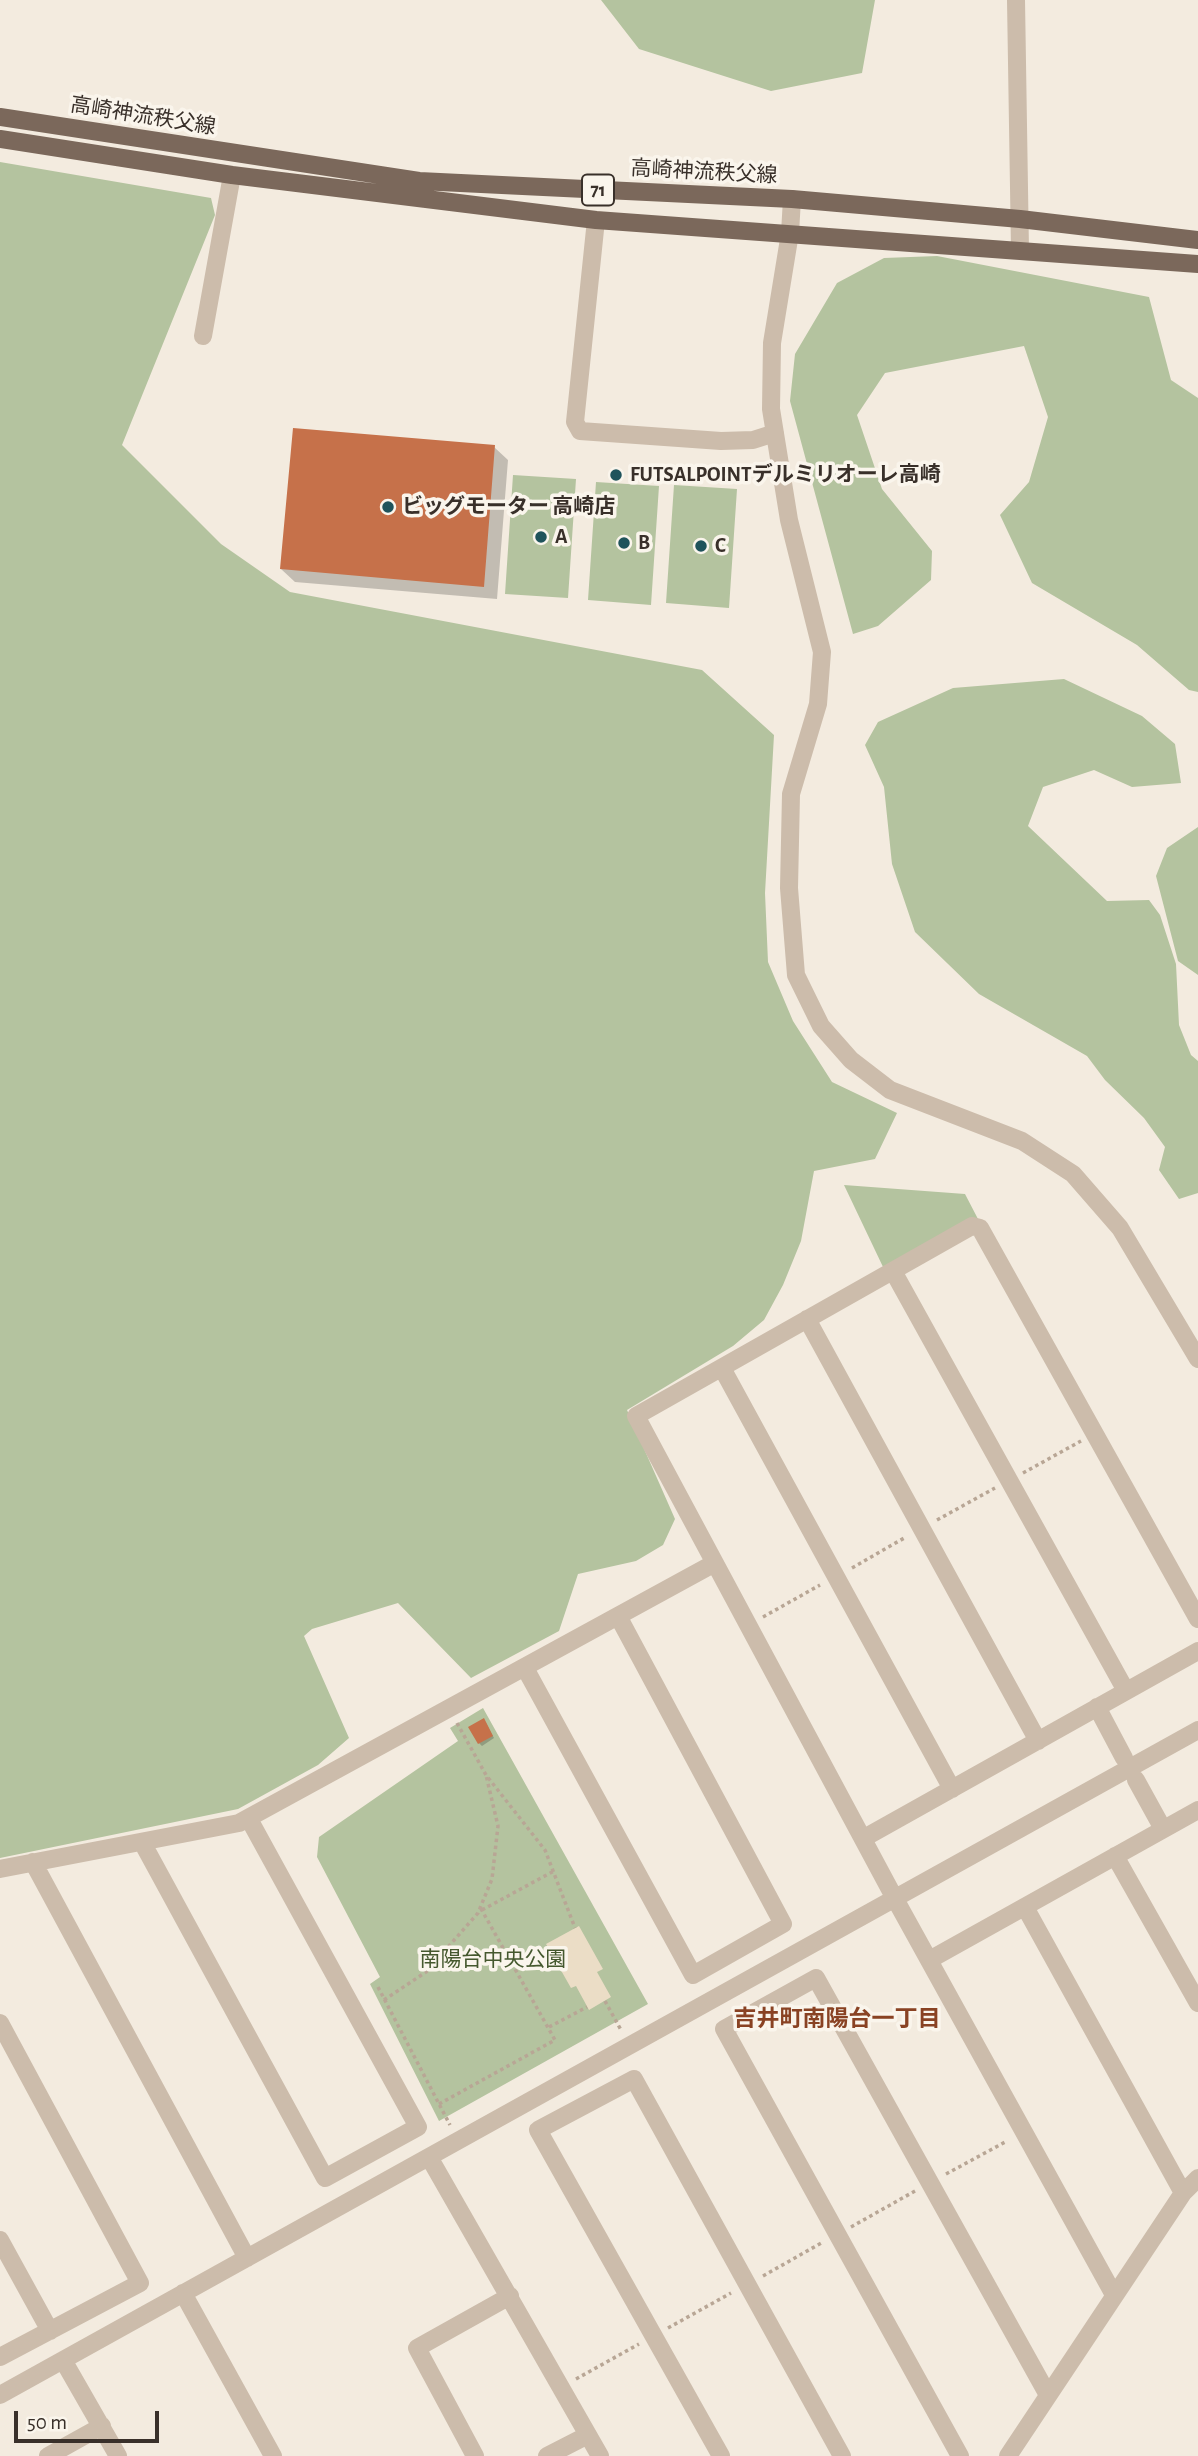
<!DOCTYPE html>
<html>
<head>
<meta charset="utf-8">
<style>
	body { margin:0 }
	#map { position:relative; width:1198px; height:2456px; overflow:hidden; background:#f3ebdf; font-family:"Alegreya Sans",sans-serif }
	canvas { display:block }
	.scale { position:absolute; left:14px; top:2411px; width:145px; height:32px; box-sizing:border-box; border:4px solid #39302a; border-top:0; padding-left:9px; font-size:21px; line-height:24px; white-space:nowrap; color:#39302a; -webkit-text-stroke:5px #faf5ec; paint-order:stroke }
</style>
</head>
<body>
<div id="map">
<canvas width="1198" height="2456"></canvas>
<div class="scale">50 m</div>
</div>
<script>
const ctx = document.querySelector('canvas').getContext('2d');
ctx.lineJoin = 'round';
function paint(path, color) { ctx.fillStyle = color; ctx.fill(path, 'evenodd'); }
const poly = rows => new Path2D(rows.map(r => 'M' + r).join(''));
function trace(path, color, width, dash) { ctx.strokeStyle = color; ctx.lineWidth = width; ctx.lineCap = dash ? 'butt' : 'round'; ctx.setLineDash(dash || []); ctx.stroke(path); }
function write(font, color, halo, rows, align = 'center') {
  ctx.font = font + ' "Alegreya Sans","Noto Sans JP",sans-serif'; ctx.lineWidth = 7; ctx.setLineDash([]); ctx.textBaseline = 'middle'; ctx.strokeStyle = halo; ctx.fillStyle = color; for (const [text, x, y, turn = 0] of rows) {
    ctx.save(); ctx.translate(x, y); ctx.rotate((+turn || 0) * Math.PI / 180); ctx.textAlign = isNaN(turn) ? turn : align; if (halo) ctx.strokeText(text, 0, 0); ctx.fillText(text, 0, 0); ctx.restore();
  }
}
paint(poly([
	[601,0,875,0,862,73,771,91,639,49],
	[0,162,211,198,215,215,122,445,221,544,290,592,702,670,774,735,765,893,768,962,793,1021,832,1082,897,1113,875,1159,814,1171,801,1241,783,1285,764,1320,733,1346,627,1410,675,1519,663,1545,636,1561,578,1574,559,1631,471,1678,398,1603,312,1629,304,1636,349,1738,318,1765,238,1809,0,1858],
	[937,256,1149,297,1171,380,1198,398,1198,692,1189,690,1137,645,1032,583,1000,515,1029,482,1048,417,1024,346,885,373,857,415,882,489,932,551,931,580,878,626,853,634,790,401,795,354,837,283,884,258],
	[513,475,576,479,568,598,505,594],
	[596,482,659,486,651,605,588,600],
	[674,485,737,489,729,608,666,603],
	[1064,679,1142,716,1175,744,1181,783,1132,787,1094,770,1043,787,1028,826,1107,901,1149,900,1160,915,1176,964,1179,1025,1191,1055,1198,1061,1198,1193,1179,1199,1159,1170,1165,1147,1144,1118,1105,1080,1087,1056,979,994,915,932,892,864,884,787,865,745,878,722,953,688],
	[1198,827,1198,975,1178,961,1156,876,1167,848],
	[844,1185,965,1194,978,1219,884,1269],
	[483,1708,648,2004,439,2121,370,1984,380,1977,317,1857,319,1837,458,1741,450,1728]
]), '#b4c39f');
paint(poly([
	[579,1926,603,1969,597,1972,611,1997,589,2010,576,1986,571,1988,546,1944]
]), '#ebddc6');
paint(poly([
	[494,447,508,460,497,599,295,582,281,569],
	[486,1723,494,1738,482,1746,479,1743]
]), '#0003');
paint(poly([
	[293,428,495,445,484,587,280,569],
	[484,1718,493,1736,478,1744,468,1727]
]), '#c6714a');
trace(poly([
	[1023,1473,1081,1441],
	[937,1520,995,1488],
	[852,1568,906,1537],
	[763,1617,820,1585],
	[457,1723,486,1775,545,1850,575,1928],
	[482,1910,554,1871],
	[378,1987,450,2125],
	[384,2000,426,1972,478,1913,492,1879,498,1826,486,1775],
	[605,2001,621,2030],
	[549,2027,587,2007],
	[439,2104,555,2040,480,1907],
	[946,2174,1007,2141],
	[851,2227,915,2191],
	[763,2276,823,2242],
	[668,2328,731,2293],
	[576,2379,639,2344]
]), '#b8a695', 3.5, [3.5, 3.5]);
trace(poly([
	[1016,0,1020,250],
	[792,199,790,233,772,343,771,409,789,520,822,652,818,704,791,794,789,888,796,975,821,1026,851,1060,890,1090,1022,1141,1073,1174,1120,1228,1198,1359],
	[596,220,575,422,580,431,721,441,753,440,775,433],
	[203,336,232,175],
	[893,1271,1126,1691],
	[807,1319,1038,1741],
	[722,1368,952,1789],
	[525,1668,693,1975,783,1924,618,1616],
	[1097,1707,1124,1758],
	[1136,1780,1163,1829],
	[864,1838,1198,1651],
	[142,1842,325,2178,418,2127,249,1819],
	[1115,1856,1198,2003],
	[33,1862,247,2258],
	[0,1869,239,1823,713,1564],
	[1025,1907,1183,2193],
	[931,1959,1198,1810],
	[0,2023,140,2283,0,2357],
	[429,2157,600,2456],
	[0,2240,50,2331],
	[183,2293,273,2456],
	[1114,2295,894,1897,636,1416,972,1226,980,1228,1198,1619],
	[63,2360,118,2456],
	[0,2395,1198,1730],
	[48,2456,102,2426],
	[475,2456,417,2348,510,2296],
	[547,2456,588,2435],
	[721,2456,538,2130,634,2079,842,2456],
	[960,2456,724,2029,816,1978,1048,2395],
	[1008,2456,1183,2193,1198,2178]
]), '#ccbcab', 18);
trace(poly([
	[0,117,419,181,792,199,1020,219,1198,240],
	[0,139,232,175,596,220,1198,264]
]), '#7b685b', 18);
for (const [x, y, r, color] of [
	[616,475,7,"#1f535b"],
	[388,507,7,"#1f535b"],
	[541,537,7,"#1f535b"],
	[624,543,7,"#1f535b"],
	[701,546,7,"#1f535b"]
]) { const dot = new Path2D(); dot.arc(x, y, r, 0, 2 * Math.PI); ctx.fillStyle = color; ctx.fill(dot); trace(dot, '#faf5ec', 2.5); }
for (const [x, y, w] of [
	[598,190,32]
]) { const box = new Path2D(); box.roundRect(x - w / 2, y - 15.5, w, 31, 5); ctx.fillStyle = '#faf5ec'; ctx.fill(box); trace(box, '#39302a', 2); }
write('bold 19px', '#39302a', null, [
	["71",598,190]
]);
write('21px', '#39302a', '#faf5ec', [
	["高崎神流秩父線",143,116,9],
	["高崎神流秩父線",704,172,3]
]);
write('bold 21px', '#39302a', '#faf5ec', [
	["FUTSALPOINTデルミリオーレ高崎",630,475],
	["ビッグモーター 高崎店",402,507],
	["A",555,537],
	["B",638,543],
	["C",715,546]
], 'left');
write('21px', '#45582e', '#faf5ec', [
	["南陽台中央公園",493,1960]
]);
write('bold 23px', '#894223', '#faf5ec', [
	["吉井町南陽台一丁目",837,2019]
]);
</script>
</body>
</html>
